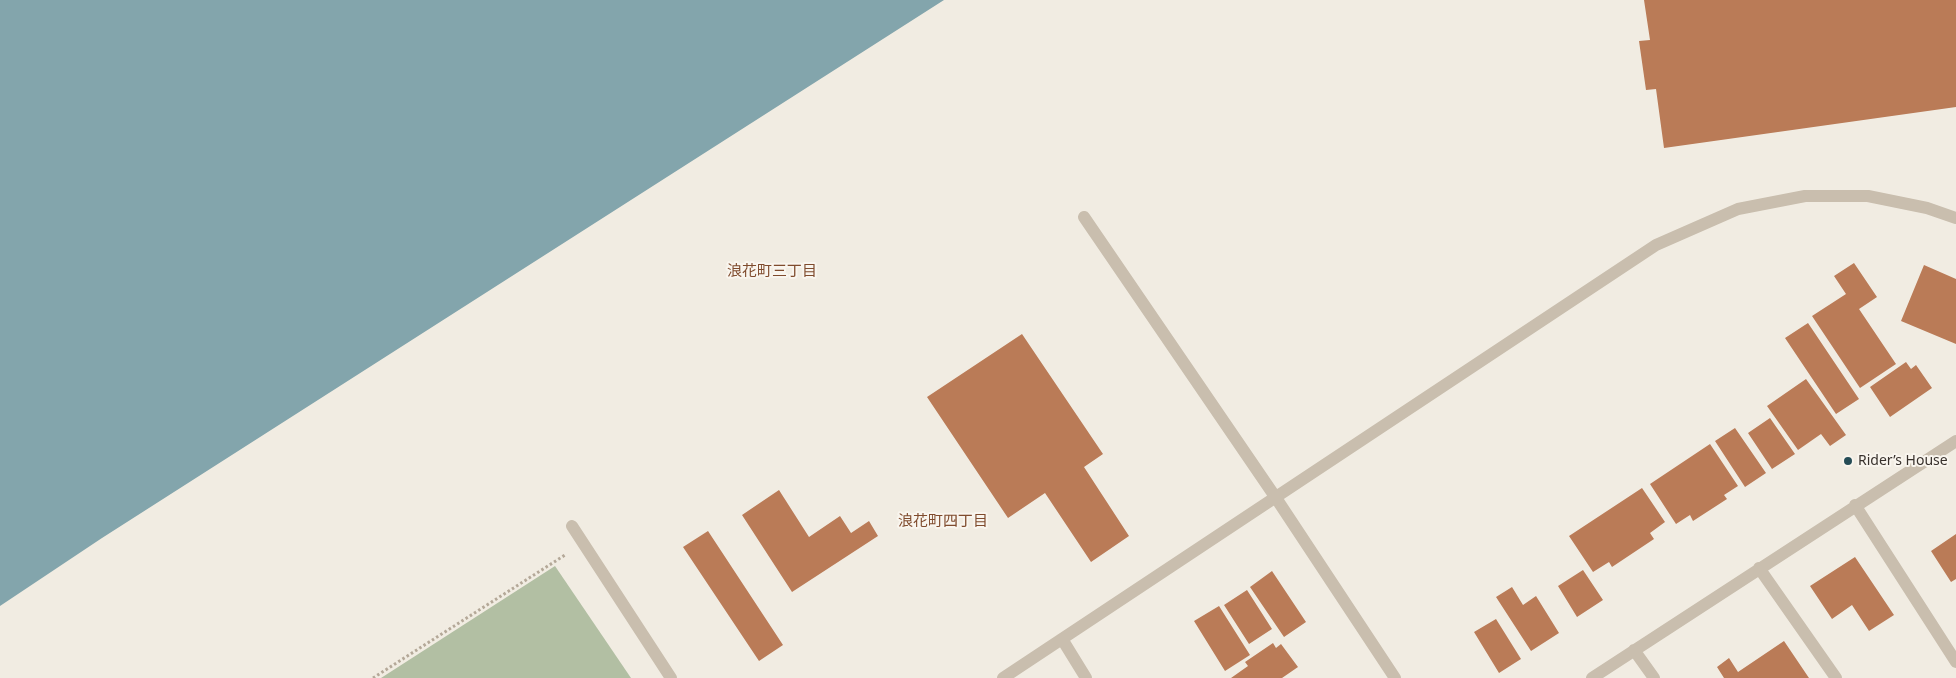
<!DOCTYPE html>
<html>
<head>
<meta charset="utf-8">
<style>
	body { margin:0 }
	canvas { display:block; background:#f1ece2 }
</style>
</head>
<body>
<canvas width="1956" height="678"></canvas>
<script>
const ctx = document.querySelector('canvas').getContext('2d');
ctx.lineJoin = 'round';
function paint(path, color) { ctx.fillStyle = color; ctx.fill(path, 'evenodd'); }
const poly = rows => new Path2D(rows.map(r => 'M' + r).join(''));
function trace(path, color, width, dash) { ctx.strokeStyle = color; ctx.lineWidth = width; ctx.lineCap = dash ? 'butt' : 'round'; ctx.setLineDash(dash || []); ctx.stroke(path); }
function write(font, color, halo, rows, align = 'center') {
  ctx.font = font + ' "Noto Sans","Noto Sans JP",sans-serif'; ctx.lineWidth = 4; ctx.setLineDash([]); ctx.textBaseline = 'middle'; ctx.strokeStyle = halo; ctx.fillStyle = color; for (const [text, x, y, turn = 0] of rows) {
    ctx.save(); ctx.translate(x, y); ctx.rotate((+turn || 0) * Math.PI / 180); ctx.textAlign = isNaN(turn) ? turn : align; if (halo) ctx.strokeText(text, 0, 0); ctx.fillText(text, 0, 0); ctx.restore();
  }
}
paint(poly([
	[555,566,631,678,381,678]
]), '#b2bfa3');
paint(poly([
	[0,0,944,0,102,538,0,606]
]), '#83a5ac');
paint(poly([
	[1644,0,1956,0,1956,107,1664,148,1656,89,1646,90,1639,41,1650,40],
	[1854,263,1877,297,1859,309,1896,364,1860,388,1812,316,1846,294,1834,276],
	[1924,265,1956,279,1956,344,1901,321],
	[1808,323,1859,399,1836,414,1785,338],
	[1022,334,1103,454,1084,467,1129,536,1091,562,1045,493,1008,518,927,397],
	[1906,362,1911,369,1916,365,1932,388,1890,417,1870,387],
	[1806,379,1846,435,1830,446,1821,434,1798,450,1767,406],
	[1770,418,1795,454,1772,469,1748,433],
	[1735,428,1766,473,1745,487,1715,441],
	[1710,444,1738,486,1724,495,1727,499,1693,521,1690,515,1676,524,1650,484],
	[1642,488,1665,522,1650,533,1654,539,1612,567,1609,562,1593,572,1569,536],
	[779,490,809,537,840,516,851,533,869,521,878,536,792,592,742,515],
	[708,531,783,645,759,661,683,547],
	[1956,534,1956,579,1951,582,1931,551],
	[1855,557,1894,615,1869,631,1852,605,1832,619,1810,586],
	[1583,570,1603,600,1577,617,1558,586],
	[1272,571,1306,622,1284,637,1250,587],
	[1512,587,1523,605,1536,596,1559,633,1531,651,1496,597],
	[1247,590,1272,629,1249,644,1224,605],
	[1219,606,1250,655,1225,671,1194,621],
	[1496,619,1521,659,1499,673,1474,632],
	[1784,641,1809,678,1724,678,1717,667,1729,658,1738,672],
	[1273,643,1276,648,1281,644,1298,667,1282,678,1231,678,1248,666,1245,662]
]), '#ba7b57');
trace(poly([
	[373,678,565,555]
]), '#b4a898', 3, [2.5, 2.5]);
trace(poly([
	[1084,217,1276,498,1395,678],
	[1855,505,1956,662],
	[572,526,671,678],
	[1759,568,1836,678],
	[1062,639,1086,678],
	[1634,650,1654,678],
	[1003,678,1656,245,1738,209,1805,196,1868,196,1927,208,1956,218],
	[1592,678,1956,441]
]), '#c9beae', 12);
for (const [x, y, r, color] of [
	[1848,461,5,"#254c56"]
]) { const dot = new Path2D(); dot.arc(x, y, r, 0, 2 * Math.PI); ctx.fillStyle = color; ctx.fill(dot); trace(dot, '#f9f5ee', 2); }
write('14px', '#38312c', '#f9f5ee', [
	["Rider’s House",1858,461]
], 'left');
write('15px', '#7f4b2d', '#f9f5ee', [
	["浪花町三丁目",772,272],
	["浪花町四丁目",943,522]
]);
</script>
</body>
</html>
